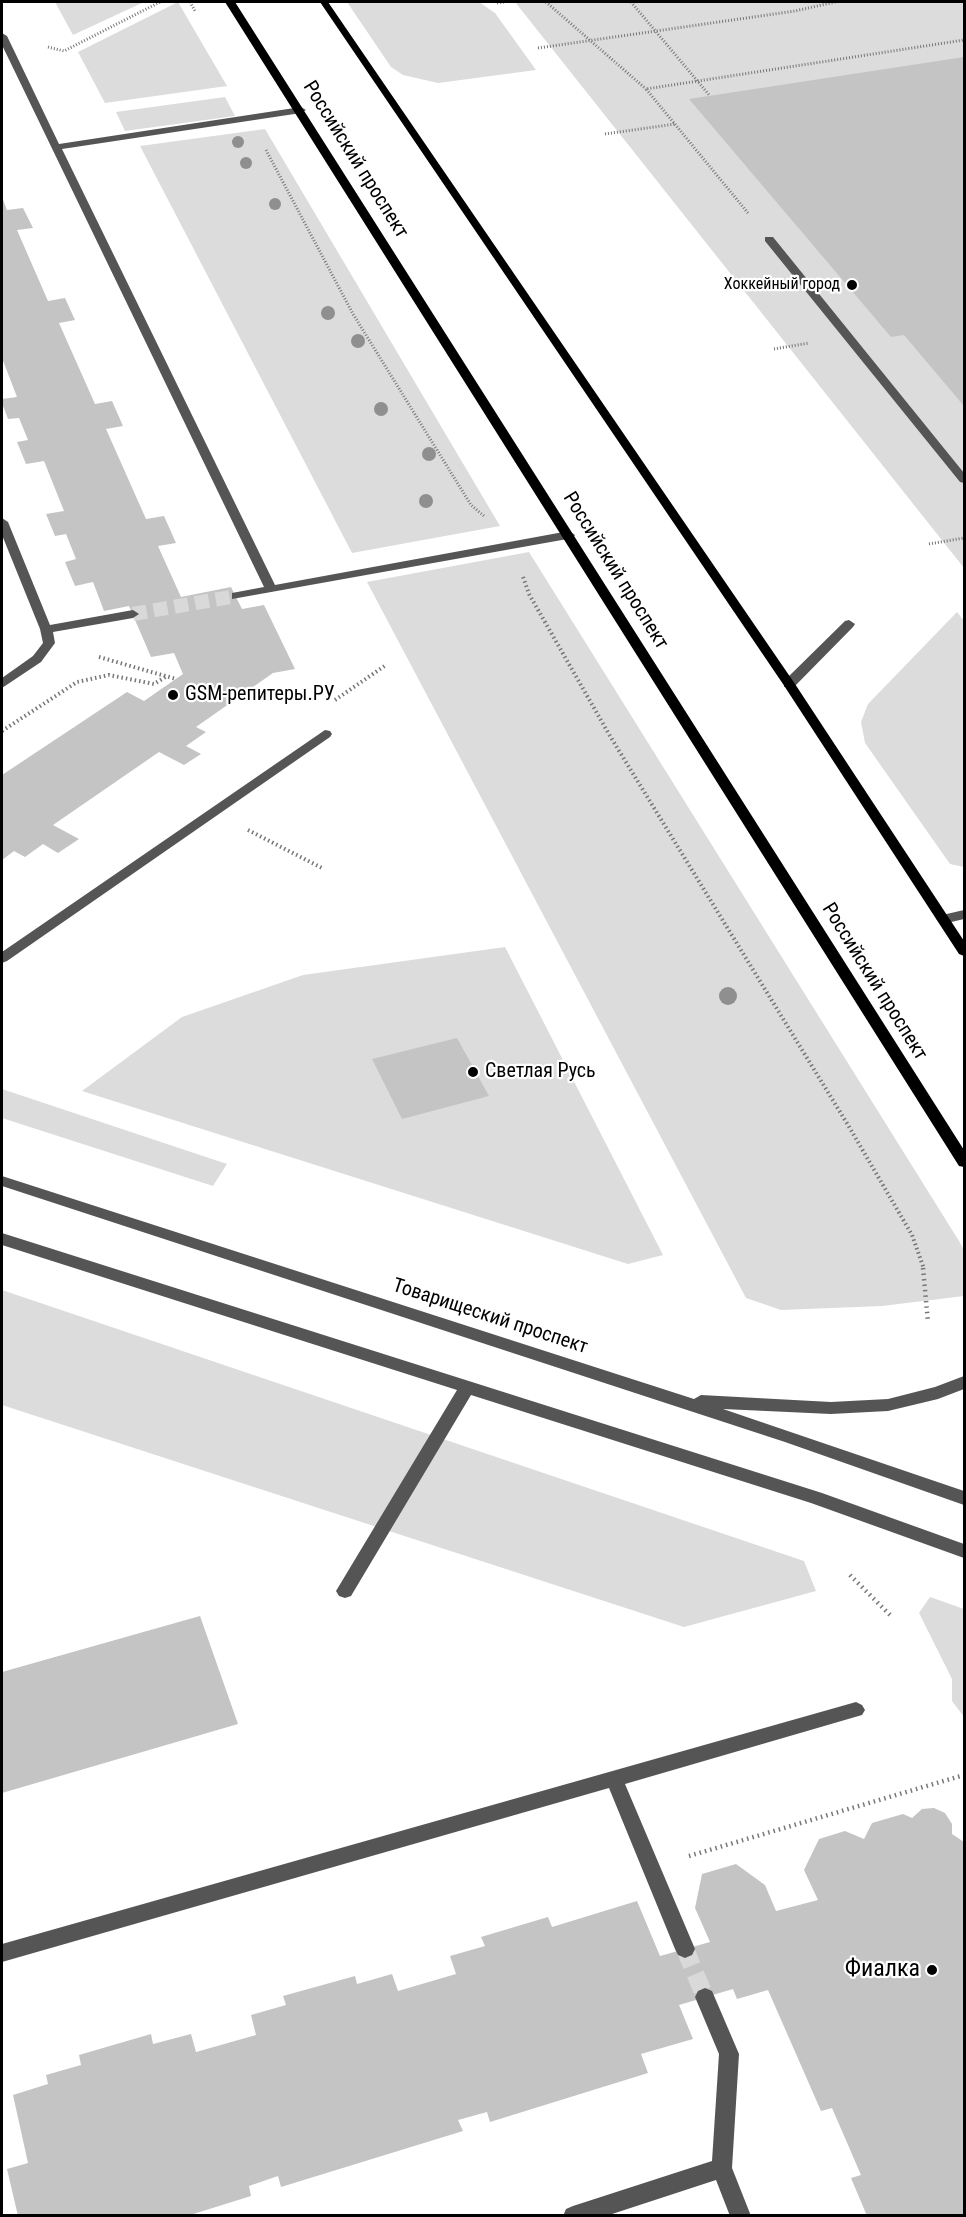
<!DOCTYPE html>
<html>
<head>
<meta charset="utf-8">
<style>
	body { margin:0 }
	#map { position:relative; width:966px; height:2217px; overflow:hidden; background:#fff; font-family:"Roboto Condensed",sans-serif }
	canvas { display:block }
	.frame { position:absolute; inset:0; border:3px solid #000; pointer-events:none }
</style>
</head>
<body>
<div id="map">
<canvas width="966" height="2217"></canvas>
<div class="frame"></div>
</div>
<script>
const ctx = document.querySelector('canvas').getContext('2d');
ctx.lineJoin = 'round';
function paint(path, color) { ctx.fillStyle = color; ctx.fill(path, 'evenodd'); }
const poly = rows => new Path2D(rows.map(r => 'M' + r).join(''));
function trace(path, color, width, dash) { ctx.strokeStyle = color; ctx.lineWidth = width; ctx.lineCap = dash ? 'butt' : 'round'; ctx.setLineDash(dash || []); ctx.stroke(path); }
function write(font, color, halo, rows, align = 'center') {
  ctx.font = font + ' "Roboto Condensed",sans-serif'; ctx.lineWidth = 4.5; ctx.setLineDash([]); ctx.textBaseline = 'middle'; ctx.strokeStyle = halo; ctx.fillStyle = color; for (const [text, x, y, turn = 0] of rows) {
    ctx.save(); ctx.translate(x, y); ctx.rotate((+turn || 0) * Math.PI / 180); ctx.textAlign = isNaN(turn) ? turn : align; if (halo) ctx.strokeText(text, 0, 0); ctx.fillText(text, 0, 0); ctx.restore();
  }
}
paint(poly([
	[55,2,144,2,73,35],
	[178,2,227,86,105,103,78,52],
	[347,2,479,2,495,13,536,70,438,83,403,75,391,67],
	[515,2,964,2,964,568],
	[225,97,235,116,125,131,116,112],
	[265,129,500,526,352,553,140,146],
	[529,552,959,1241,964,1250,964,1296,882,1306,781,1310,746,1298,367,582],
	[957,612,964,621,964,867,950,864,865,743,861,722,868,704],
	[505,947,663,1255,628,1264,82,1091,182,1017,303,975],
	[2,1089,227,1164,213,1186,2,1118],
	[2,1290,804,1561,816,1591,684,1627,2,1405],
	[930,1597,964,1609,964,1717,952,1701,952,1679,919,1613]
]), '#dcdcdc');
paint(poly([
	[964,57,964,406,904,335,891,337,689,99],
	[2,197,7,210,23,208,33,228,17,230,48,301,65,298,75,320,59,323,95,404,112,401,123,426,106,429,146,519,164,516,176,543,158,546,181,597,231,587,242,609,264,605,295,669,273,673,196,727,206,732,186,746,201,754,184,765,159,752,53,825,79,839,58,853,43,844,25,857,14,851,2,860,2,775,127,692,144,701,183,674,174,653,151,657,129,606,104,611,93,582,75,586,65,562,76,559,66,534,55,536,46,514,64,511,44,461,26,464,17,442,28,440,19,418,8,419,2,403,2,399,17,397,2,358],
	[457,1038,489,1096,402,1119,372,1059],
	[200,1616,238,1724,2,1793,2,1672],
	[934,1808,945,1813,952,1824,952,1834,964,1842,964,2216,867,2216,851,2178,861,2175,832,2108,821,2111,768,1990,737,1999,733,1989,679,2005,693,2039,641,2054,648,2073,490,2122,487,2112,458,2120,463,2131,281,2187,278,2176,249,2186,251,2196,187,2216,18,2216,7,2169,28,2163,13,2095,48,2084,46,2075,81,2065,79,2055,151,2034,153,2044,191,2034,196,2052,256,2035,251,2015,286,2005,283,1996,355,1976,357,1984,392,1974,398,1991,456,1974,450,1956,485,1946,481,1937,548,1917,552,1927,637,1901,660,1956,710,1942,695,1908,702,1874,736,1864,765,1885,776,1911,818,1900,804,1870,819,1839,845,1831,864,1839,872,1823,903,1814,912,1818,922,1809]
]), '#c4c4c4');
trace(poly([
	[133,614,236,596]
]), '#d9d9d9', 14, [14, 7]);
trace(poly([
	[685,1949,705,1997]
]), '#d9d9d9', 18, [18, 9]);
trace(poly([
	[190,2,195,11],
	[546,2,646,89],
	[631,2,710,96],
	[497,3,505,2],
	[48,47,64,51,160,2],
	[538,48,795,11,835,2],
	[605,134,675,124],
	[266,150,353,314,471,505,484,516],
	[748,213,646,89,964,40],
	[774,349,809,343],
	[929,544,964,538]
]), '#777', 3, [1, 2]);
trace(poly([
	[523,577,529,594,610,736,848,1125,912,1235,924,1269],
	[99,657,176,679],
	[335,700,386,665],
	[2,731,77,682,109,675,154,684,167,676],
	[248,830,324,869]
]), '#777', 4, [1.5, 3]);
trace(poly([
	[923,1268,928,1322],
	[850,1575,892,1617],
	[689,1856,964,1775]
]), '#777', 4.5, [1.5, 4]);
paint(poly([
	[2,33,7,36,59,144,301,107,306,110,301,113,62,149,275,585,569,531,575,535,573,538,232,599,232,593,264,587,2,45,2,33],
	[765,237,773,237,964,473,964,483,960,482,765,241,765,237],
	[2,518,8,522,50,625,133,610,139,614,133,618,53,632,55,643,41,662,2,688,2,678,33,656,43,643,40,629,2,535,2,518],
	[849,620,855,624,853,627,794,687,784,687,784,681,845,621,849,620],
	[325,730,330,731,332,734,330,737,7,961,2,963,2,952,325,730],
	[964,910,964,919,943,924,936,919,938,916,964,910],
	[2,1176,694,1399,701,1395,831,1402,888,1399,935,1387,964,1376,964,1389,938,1399,888,1411,831,1414,723,1409,964,1491,964,1505,785,1442,2,1186,2,1176],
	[2,1233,822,1493,964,1544,964,1558,811,1503,471,1395,351,1596,345,1598,339,1596,336,1591,339,1586,457,1390,2,1245,2,1233],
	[856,1702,862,1705,865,1710,862,1715,625,1784,695,1949,692,1955,685,1958,678,1955,675,1949,609,1788,2,1962,2,1944,856,1702],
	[705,1988,712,1991,739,2054,732,2168,751,2216,730,2216,716,2180,606,2216,563,2216,566,2209,573,2206,712,2161,719,2054,695,1997,698,1991,705,1988]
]), '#555');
paint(poly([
	[225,2,235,2,964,1150,964,1167,959,1166,225,2],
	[320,2,328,2,795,684,964,941,964,956,959,954,783,684,320,2]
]), '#000');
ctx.fillStyle = '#8f8f8f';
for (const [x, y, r] of [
	[238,142,6],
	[246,163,6],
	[275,204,6],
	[328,313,7],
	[358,341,7],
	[381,409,7],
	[429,454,7],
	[426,501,7],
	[728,996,9]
]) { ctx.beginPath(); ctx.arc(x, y, r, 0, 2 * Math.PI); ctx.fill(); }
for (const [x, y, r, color] of [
	[852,285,6,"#000"],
	[173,695,6,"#000"],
	[473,1072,6,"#000"],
	[932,1970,6,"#000"]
]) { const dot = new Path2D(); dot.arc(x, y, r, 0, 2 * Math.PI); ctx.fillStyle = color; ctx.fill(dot); trace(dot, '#fff', 2); }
write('16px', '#000', '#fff', [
	["Хоккейный город",840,285]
], 'right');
write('20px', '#000', '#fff', [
	["Российский проспект",355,160,58],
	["Российский проспект",615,571,58],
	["Российский проспект",874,982,58],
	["Товарищеский проспект",490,1317,18]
]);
write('20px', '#000', '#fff', [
	["GSM-репитеры.РУ",185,695],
	["Светлая Русь",485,1072]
], 'left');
write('24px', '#000', '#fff', [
	["Фиалка",920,1970]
], 'right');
</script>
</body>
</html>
